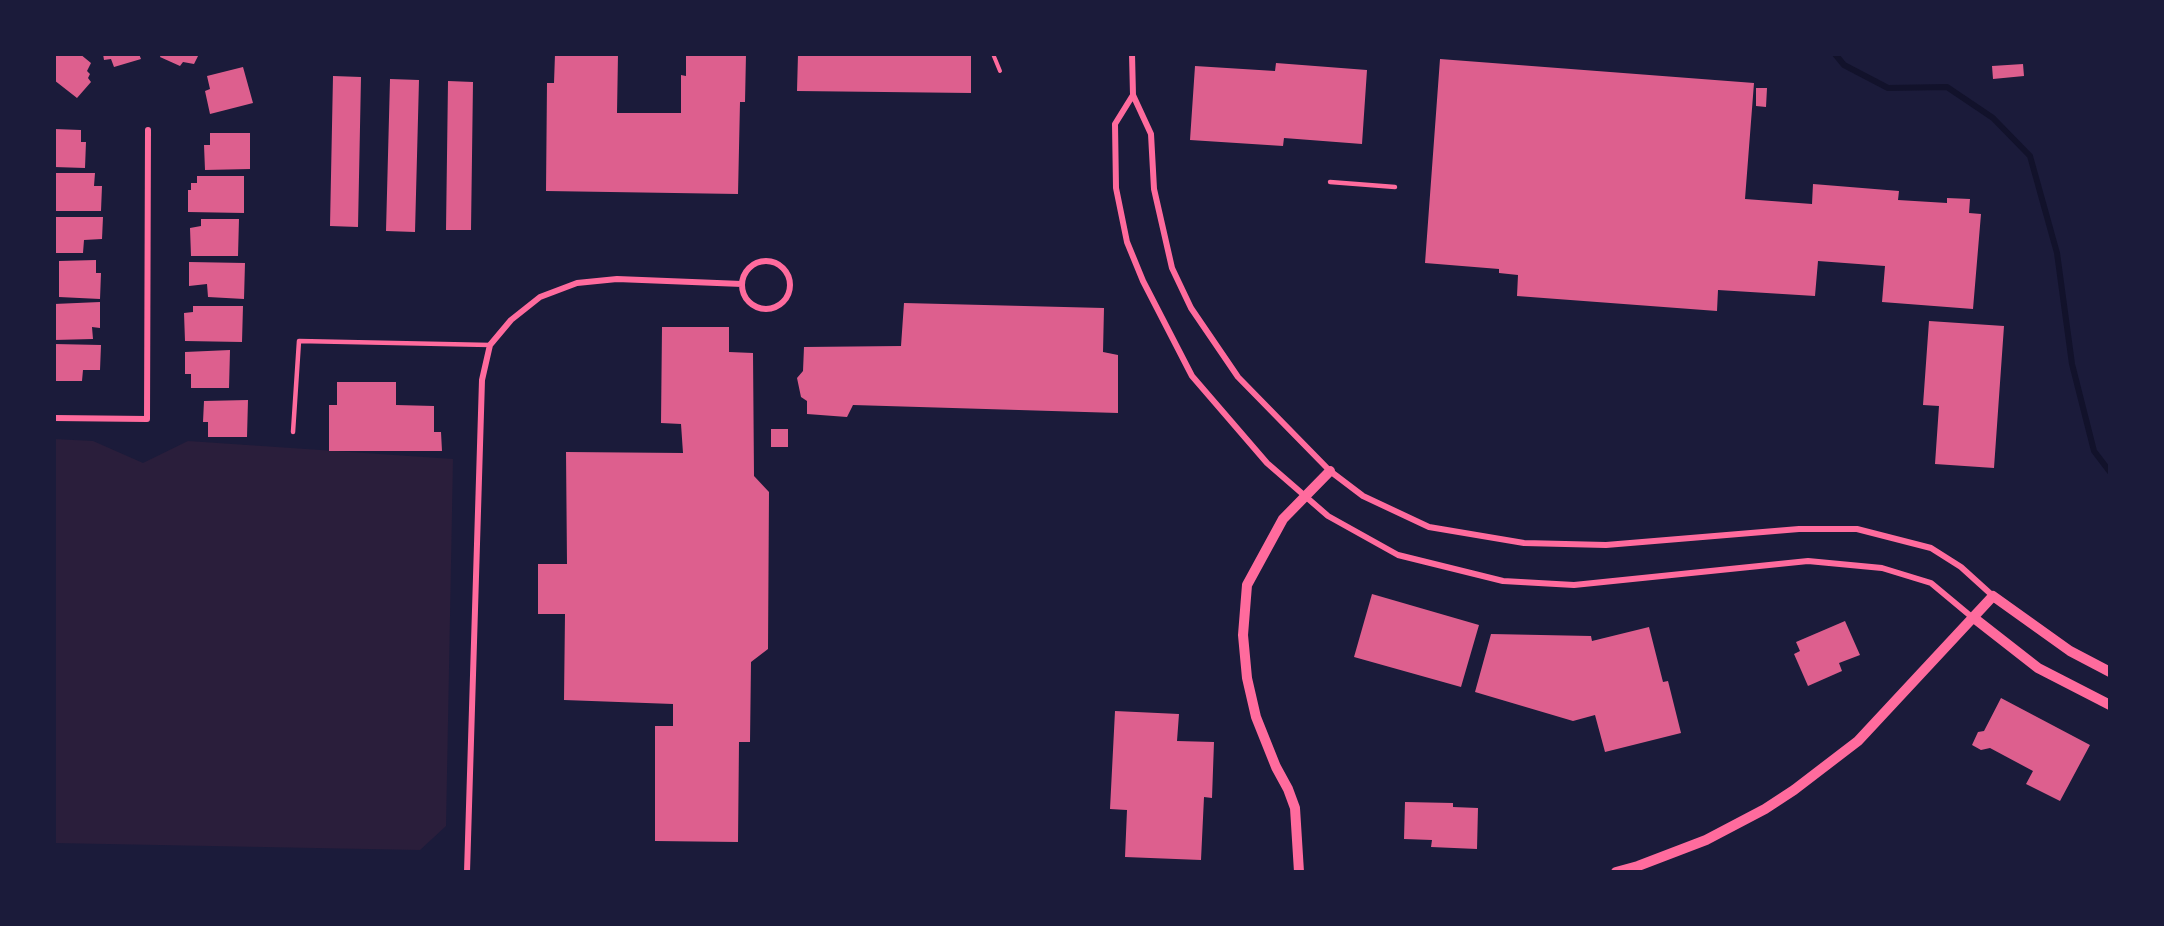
<!DOCTYPE html>
<html>
<head>
<meta charset="utf-8">
<style>
	body { margin:0 }
	#map { position:relative; width:2164px; height:926px; overflow:hidden; background:#1b1b3a; font-family:Figtree,sans-serif }
	canvas { display:block }
	.frame { position:absolute; inset:0; border:56px solid #1b1b3a; pointer-events:none }
</style>
</head>
<body>
<div id="map">
<canvas width="2164" height="926"></canvas>
<div class="frame"></div>
</div>
<script>
const ctx = document.querySelector('canvas').getContext('2d');
ctx.lineJoin = 'round';
function paint(path, color) { ctx.fillStyle = color; ctx.fill(path, 'evenodd'); }
const poly = rows => new Path2D(rows.map(r => 'M' + r).join(''));
function trace(path, color, width, dash) { ctx.strokeStyle = color; ctx.lineWidth = width; ctx.lineCap = dash ? 'butt' : 'round'; ctx.setLineDash(dash || []); ctx.stroke(path); }
paint(poly([
	[54,439,93,441,143,463,188,441,453,459,446,826,420,850,54,843]
]), '#2a1e3b');
trace(poly([
	[1835,54,1844,65,1888,88,1947,87,1993,118,2030,156,2057,253,2072,364,2094,451,2110,472]
]), '#12122b', 6);
paint(poly([
	[54,54,80,54,91,63,87,71,90,74,88,78,91,82,77,98,54,80],
	[103,54,139,54,141,59,114,67,111,59,104,60],
	[161,54,199,54,194,64,183,62,180,66,160,57],
	[555,54,618,54,617,113,681,113,681,75,686,76,686,54,746,54,745,102,740,102,738,194,546,191,547,83,554,83],
	[798,54,971,54,971,93,797,91],
	[1440,59,1754,83,1745,199,1812,204,1813,184,1899,191,1898,200,1947,203,1947,198,1970,199,1969,213,1981,214,1973,309,1882,302,1885,266,1818,261,1815,296,1718,290,1717,311,1517,296,1518,275,1499,273,1499,269,1425,263],
	[1276,63,1367,70,1362,144,1284,138,1283,146,1190,140,1195,66,1275,71],
	[2023,64,2024,76,1993,79,1992,66],
	[243,67,253,103,210,114,205,91,210,89,207,76],
	[333,76,361,77,358,227,330,226],
	[390,79,419,80,415,232,386,231],
	[448,81,473,82,471,230,446,230],
	[1756,88,1767,88,1766,107,1756,106],
	[54,129,81,130,81,142,86,142,85,168,54,167],
	[210,133,250,133,250,169,205,170,204,145,210,145],
	[54,173,95,173,94,186,102,186,101,211,54,211],
	[197,176,244,176,244,213,188,212,188,190,191,190,191,183,197,183],
	[54,217,103,217,102,239,84,240,83,253,54,253],
	[201,219,239,219,238,256,191,256,190,228,201,226],
	[96,260,96,273,101,273,100,299,59,297,59,261],
	[189,262,245,263,244,299,208,297,207,284,189,286],
	[100,302,100,328,92,327,93,339,54,340,54,304],
	[904,303,1104,308,1103,352,1118,355,1118,413,853,405,847,417,807,414,807,401,801,397,797,378,803,371,804,347,901,346],
	[193,306,243,306,242,342,185,341,184,313,193,312],
	[1929,321,2004,326,1994,468,1935,464,1939,406,1923,405],
	[662,327,729,327,729,352,753,353,754,476,769,492,768,649,751,662,750,742,739,742,738,842,655,841,655,726,673,726,673,704,564,700,565,614,538,614,538,564,567,564,566,452,683,453,681,424,661,423],
	[54,344,101,345,100,370,83,370,82,381,54,381],
	[230,350,229,388,191,388,191,374,185,374,185,352],
	[337,382,396,382,396,405,434,406,434,432,441,432,442,451,329,451,329,405,337,405],
	[248,400,247,437,208,437,208,422,203,422,204,401],
	[771,429,788,429,788,447,771,447],
	[1372,594,1479,625,1461,687,1354,657],
	[1845,621,1860,655,1839,663,1842,671,1808,686,1794,654,1800,651,1796,642],
	[1649,627,1663,682,1668,681,1681,733,1605,752,1595,715,1573,721,1475,692,1491,634,1591,636,1592,641],
	[2001,698,2090,745,2060,801,2026,784,2033,771,1990,748,1981,750,1972,745,1978,732,1984,731],
	[1115,711,1179,714,1177,741,1214,742,1212,798,1204,797,1201,860,1125,857,1127,810,1110,809],
	[1405,802,1453,803,1453,807,1478,808,1477,849,1431,847,1432,840,1404,839]
]), '#dd5f8e');
trace(poly([
	[993,54,1000,71]
]), '#ff6b9d', 4);
trace(poly([
	[1330,182,1395,187],
	[293,432,299,341,490,345]
]), '#ff6b9d', 4.5);
trace(poly([
	[1132,54,1133,95,1151,134,1154,189,1172,268,1191,308,1238,377,1330,471,1363,496,1429,527,1524,543,1606,545,1799,529,1857,529,1931,548,1961,567,1993,596],
	[1133,95,1115,124,1116,188,1127,242,1143,281,1192,376,1267,463,1328,516,1398,555,1503,581,1574,585,1808,561,1882,568,1931,583,1973,618],
	'742 285a24 24 0 1 1 48 0a24 24 0 1 1-48 0Z',
	[54,418,147,419,148,130],
	[467,872,482,380,490,345,511,320,540,297,577,283,617,279,742,284]
]), '#ff6b9d', 6);
trace(poly([
	[1974,618,2038,668,2110,705],
	[1299,872,1295,808,1288,789,1276,767,1256,717,1247,678,1243,635,1247,585,1283,519,1330,471],
	[1616,872,1638,866,1706,840,1765,809,1794,790,1858,741,1993,596,2070,651,2110,672]
]), '#ff6b9d', 10);
</script>
</body>
</html>
